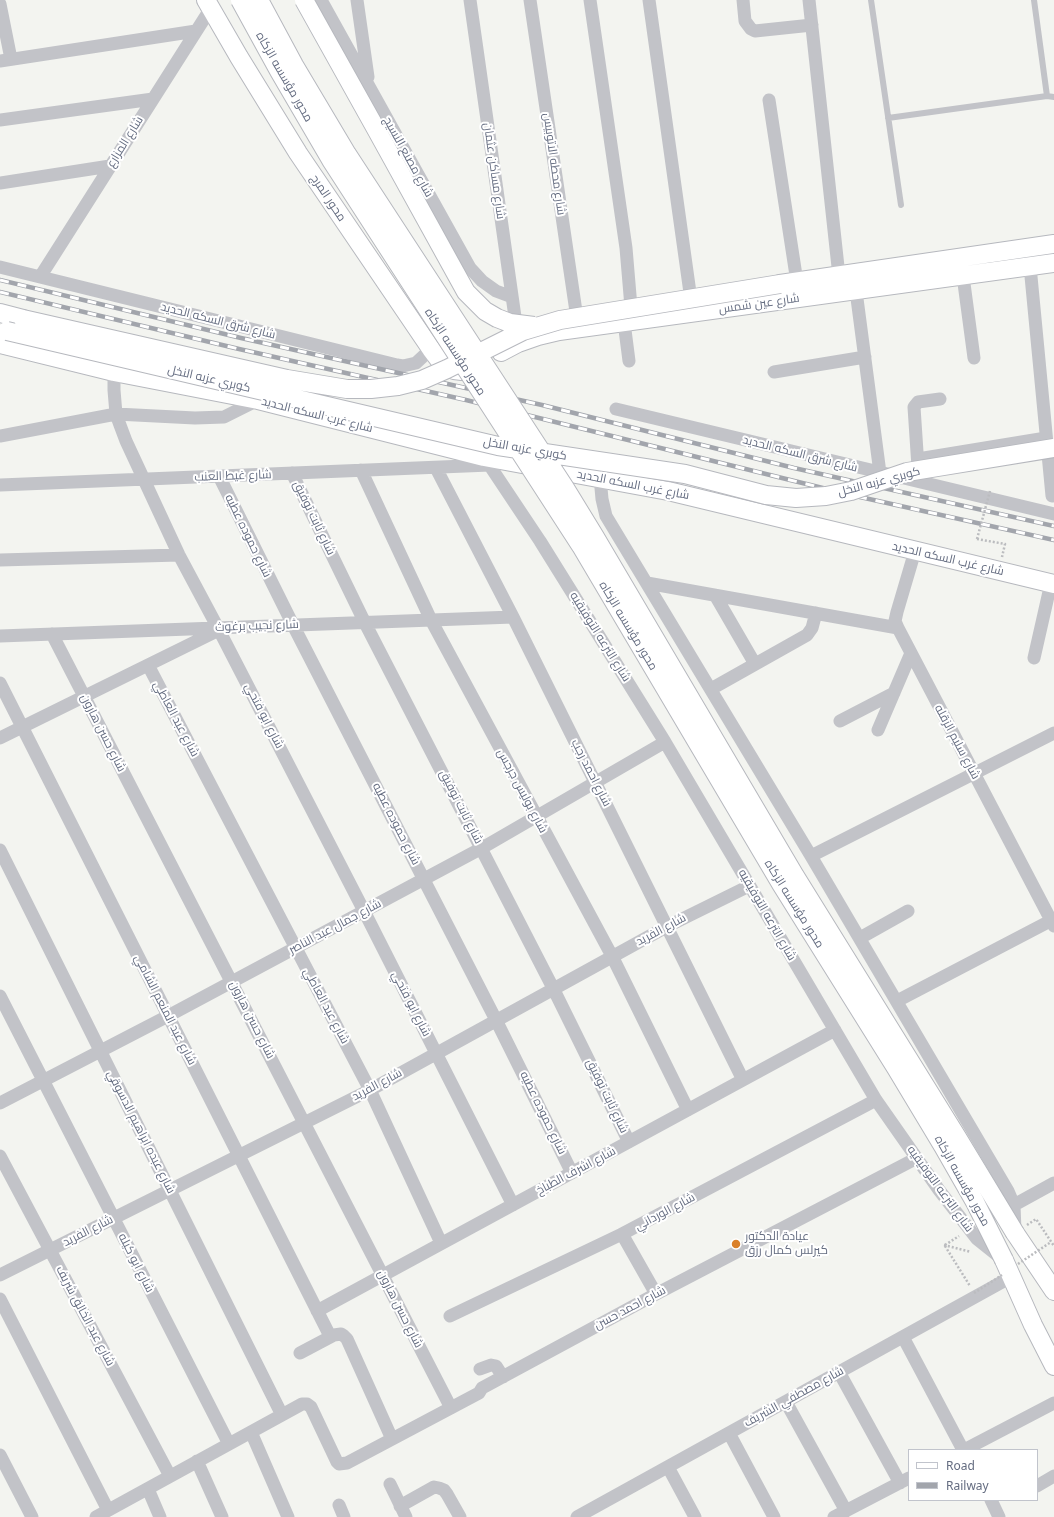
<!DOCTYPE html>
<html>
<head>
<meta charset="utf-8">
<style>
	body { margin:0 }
	#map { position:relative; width:1054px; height:1517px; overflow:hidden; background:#f3f4f0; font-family:"Noto Sans",sans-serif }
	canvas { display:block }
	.legend { position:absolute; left:908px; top:1449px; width:130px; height:52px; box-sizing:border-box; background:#fff; border:1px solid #c1c4cc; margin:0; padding:5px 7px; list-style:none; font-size:12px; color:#646c80 }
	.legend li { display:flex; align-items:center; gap:8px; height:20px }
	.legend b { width:20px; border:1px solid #c1c4cc }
</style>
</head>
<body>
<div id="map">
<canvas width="1054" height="1517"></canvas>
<ul class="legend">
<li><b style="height:5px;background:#fff"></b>Road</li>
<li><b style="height:5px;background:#a2a5ac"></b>Railway</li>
</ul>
</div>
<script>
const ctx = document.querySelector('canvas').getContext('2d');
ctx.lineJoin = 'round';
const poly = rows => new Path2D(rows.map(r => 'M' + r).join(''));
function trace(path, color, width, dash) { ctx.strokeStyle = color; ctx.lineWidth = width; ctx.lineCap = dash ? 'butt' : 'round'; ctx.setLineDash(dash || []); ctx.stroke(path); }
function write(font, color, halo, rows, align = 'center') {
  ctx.font = font + ' "Noto Sans",Cairo,sans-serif'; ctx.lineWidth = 4; ctx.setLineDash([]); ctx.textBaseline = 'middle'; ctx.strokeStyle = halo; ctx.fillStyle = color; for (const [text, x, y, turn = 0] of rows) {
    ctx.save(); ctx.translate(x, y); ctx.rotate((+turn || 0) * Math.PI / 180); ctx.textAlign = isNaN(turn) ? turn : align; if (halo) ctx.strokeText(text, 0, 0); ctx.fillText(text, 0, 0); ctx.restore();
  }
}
const secondary = poly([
	[206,0,239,57,298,153,431,349,443,365,454,370,462,371],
	[780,284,1054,244],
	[0,313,23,319],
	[0,344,114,372,258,400,484,457,668,491,1054,584],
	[501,352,518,343,538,336,559,331,1054,263],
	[1015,1233,1054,1291],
	[1004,1260,1033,1325,1054,1366]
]);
trace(secondary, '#b6b8be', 20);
trace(poly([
	[977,539,1005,544,1002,557],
	[1027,1225,1036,1219,1054,1246],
	[944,1245,971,1252],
	[945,1245,959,1236],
	[945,1246,970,1286]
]), '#bbbcbf', 2.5, [2, 2]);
trace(poly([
	[871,0,901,205],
	[1034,0,1047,96],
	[888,118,1047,96,1054,97]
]), '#c2c3c8', 6);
trace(poly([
	[321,0,470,268,482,281,496,291,512,297],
	[357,0,368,77],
	[470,0,517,331],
	[530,0,578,325],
	[590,0,626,248,631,307],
	[649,0,692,307],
	[743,0,745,21,751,29,755,31,812,25],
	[809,0,839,276],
	[0,4,11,59],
	[0,61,196,31],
	[769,100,797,282],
	[0,120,153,99],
	[0,183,110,166],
	[1030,266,1052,496],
	[0,267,397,365,403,366,416,363,431,349],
	[963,276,974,358],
	[40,277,211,8],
	[856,291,880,473],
	[624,322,629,361],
	[114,372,114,390,116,414,120,425,126,441,179,555,218,628,364,911,513,1205],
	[774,372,865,357],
	[616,409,1054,514],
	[0,436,116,414,195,418,224,417,258,400],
	[484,457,540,541,665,742,876,1100,939,1190,977,1239,1002,1259],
	[918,459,1046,438],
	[918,467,914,407,918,402,940,399],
	[436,468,513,617,743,1080],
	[361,470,431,620,612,956,688,1110],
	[292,473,365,623,553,988,629,1142],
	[219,476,293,625,496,1020,572,1173],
	[600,477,602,499,606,516,811,856,1008,1191,1014,1205,1015,1231],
	[0,485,490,465],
	[915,551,897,612,895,621,898,628,1054,926],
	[0,560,179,555],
	[647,583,898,628],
	[715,595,755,664],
	[52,634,451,1408],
	[0,636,513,617],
	[1034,658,1051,583],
	[148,665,370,1090,441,1243],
	[0,683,330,1336],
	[711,689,807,635,812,628,816,613],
	[840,721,894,693],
	[878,730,911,653],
	[0,738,219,630],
	[0,850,282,1415],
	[811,856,1054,733],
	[860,938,908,911],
	[0,996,229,1444],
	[897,1001,1054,919],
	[0,1103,168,1016,482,848,665,742],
	[0,1156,170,1476],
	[1014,1205,1054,1183],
	[622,1234,656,1294],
	[0,1275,370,1090,668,926,749,886],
	[0,1299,108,1510],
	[317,1311,835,1030],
	[450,1316,622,1234,876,1100],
	[903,1337,963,1450],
	[300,1353,334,1335,341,1334,344,1336,347,1339,392,1439],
	[480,1369,491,1365,496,1366,503,1377],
	[839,1372,900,1483],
	[786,1402,846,1511],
	[251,1432,288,1517],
	[729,1433,774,1517],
	[964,1450,1054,1403],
	[0,1455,32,1517],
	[197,1461,222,1517],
	[668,1467,695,1517],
	[390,1484,406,1517],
	[1037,1486,1054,1476],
	[148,1489,160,1517],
	[991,1500,999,1517],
	[339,1505,344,1517],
	[400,1506,434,1487,439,1488,444,1490,447,1494,460,1517],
	[96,1517,302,1404,307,1404,311,1407,337,1462,339,1464,347,1463,479,1393,482,1388,656,1294,917,1158],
	[577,1517,1011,1277],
	[834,1517,909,1478]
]), '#c2c3c8', 13);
trace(secondary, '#fff', 18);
const rail = poly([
	[0,280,241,338,542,405,794,468,1054,526],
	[0,292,239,349,466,400,851,495,1054,540]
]);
trace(rail, '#a2a5ac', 4.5);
trace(rail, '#fff', 3, [9]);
const secondaryBridge = poly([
	[240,0,279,71,331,160,581,546,781,884,896,1068,943,1146,975,1202,1004,1260],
	[259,0,294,65,347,154,565,488,595,537,795,876,957,1137,1015,1233],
	[304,0,376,129,466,292,485,311,497,318,510,323,534,326],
	[23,319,287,379,347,389,371,389,398,386,422,380,447,369,523,331,560,320,780,284],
	[7,331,498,446,685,474,766,495,796,498,826,496,851,491,907,472,1054,448]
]);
trace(secondaryBridge, '#b6b8be', 20, []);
trace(poly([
	[977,539,990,491],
	[1018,1264,1051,1242],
	[974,1293,1002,1275]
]), '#bbbcbf', 2.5, [2, 2]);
trace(secondaryBridge, '#fff', 18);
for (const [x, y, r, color] of [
	[736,1244,5,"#da802a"]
]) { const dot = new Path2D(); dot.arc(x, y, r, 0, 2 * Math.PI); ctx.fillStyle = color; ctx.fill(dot); trace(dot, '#fff', 1.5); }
write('12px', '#646c80', '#fff', [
	["محور مؤسسه الزكاه",284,77,60],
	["شارع المزارع",125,142,-58],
	["شارع مصنع النسيج",408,157,61],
	["شارع محطه الاتوبيس",554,164,82],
	["شارع مساكن عثمان",494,171,82],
	["محور المرج",328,198,56],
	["شارع عين شمس",759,304,-8],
	["شارع شرق السكه الحديد",218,321,14],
	["محور مؤسسه الزكاه",455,352,57],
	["كوبري عزبه النخل",209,379,13],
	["شارع غرب السكه الحديد",317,415,14],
	["كوبري عزبه النخل",525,449,10],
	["شارع شرق السكه الحديد",800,454,14],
	["شارع غيط العنب",233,476,-2],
	["كوبري عزبه النخل",879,482,-15],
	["شارع غرب السكه الحديد",633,485,11],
	["شارع ثابت توفيق",314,518,64],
	["شارع حموده عطيه",248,536,64],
	["شارع غرب السكه الحديد",948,559,13],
	["شارع نجيب برغوث",257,626,-2],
	["محور مؤسسه الزكاه",628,626,59],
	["شارع الترعه التوفيقيه",600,637,58],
	["شارع ابو فتحي",264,716,63],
	["شارع عبد العاطي",176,719,62],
	["شارع حسن هارون",103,733,63],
	["شارع سليم الزقله",957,742,62],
	["شارع احمد رجب",591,773,63],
	["شارع بوليس جرجس",522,791,62],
	["شارع ثابت توفيق",461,807,63],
	["شارع حموده عطيه",396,824,63],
	["محور مؤسسه الزكاه",794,904,58],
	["شارع الترعه التوفيقيه",767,915,60],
	["شارع جمال عبد الناصر",335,927,-28],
	["شارع الفريد",661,930,-28],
	["شارع ابو فتحي",411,1004,63],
	["شارع عبد العاطي",326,1006,62],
	["شارع عبد المنعم الشامي",165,1010,63],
	["شارع حسن هارون",252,1020,63],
	["شارع الفريد",377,1085,-28],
	["شارع ثابت توفيق",607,1096,64],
	["شارع حموده عطيه",543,1113,64],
	["شارع عبده ابراهيم الدسوقي",141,1132,63],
	["شارع اشرف الطباخ",576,1171,-28],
	["محور مؤسسه الزكاه",962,1181,61],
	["شارع الترعه التوفيقيه",940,1189,54],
	["شارع الورداني",665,1212,-28],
	["شارع الفريد",88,1231,-27],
	["شارع ابو كيله",136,1263,63],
	["شارع احمد حسن",630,1308,-28],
	["شارع حسن هارون",400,1309,63],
	["شارع عبد الخالق شريف",85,1316,62],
	["شارع مصطفي الشريف",794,1397,-29]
]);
write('12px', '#646c80', '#fff', [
	["عيادة الدكتور",745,1237],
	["كيرلس كمال رزق",745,1251]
], 'left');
</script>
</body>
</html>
